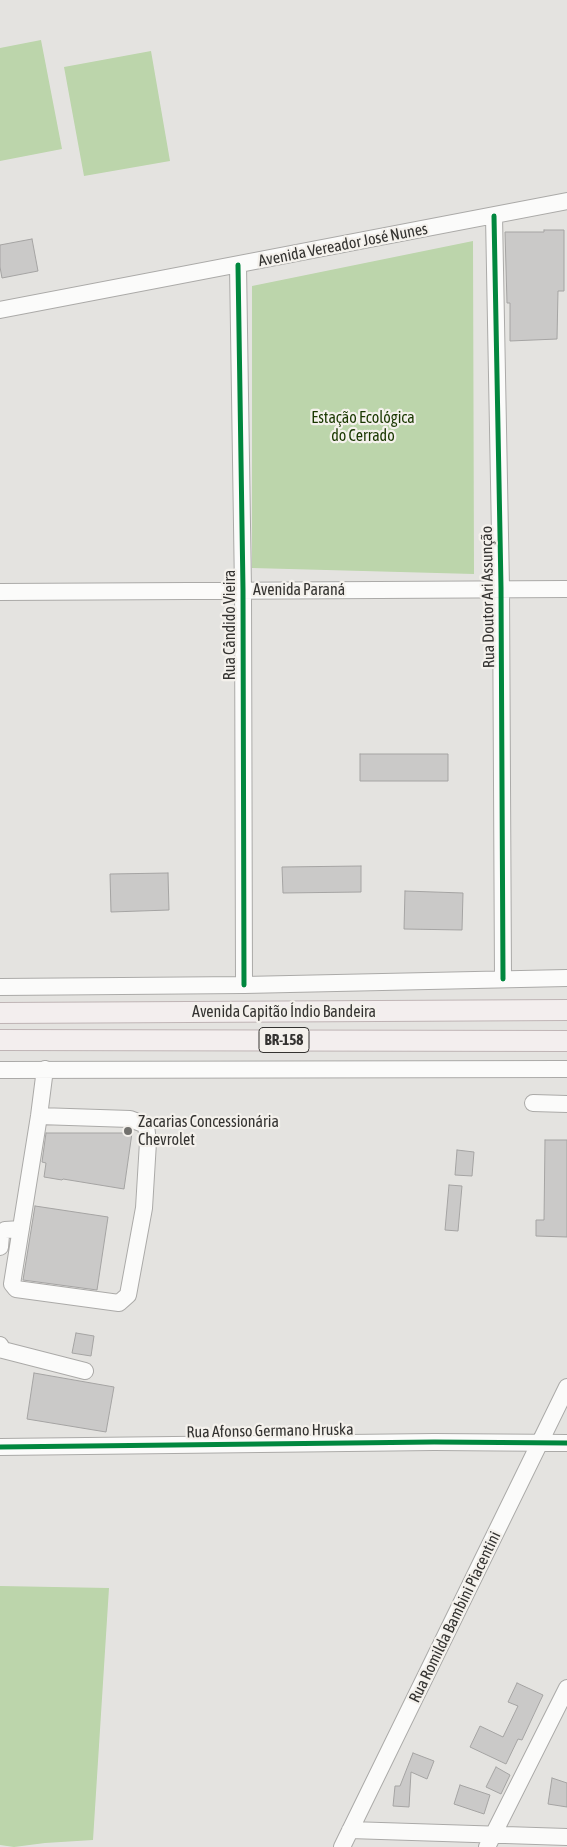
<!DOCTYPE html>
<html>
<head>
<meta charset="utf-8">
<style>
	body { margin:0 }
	canvas { display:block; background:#e4e3e0 }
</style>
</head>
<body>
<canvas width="567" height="1847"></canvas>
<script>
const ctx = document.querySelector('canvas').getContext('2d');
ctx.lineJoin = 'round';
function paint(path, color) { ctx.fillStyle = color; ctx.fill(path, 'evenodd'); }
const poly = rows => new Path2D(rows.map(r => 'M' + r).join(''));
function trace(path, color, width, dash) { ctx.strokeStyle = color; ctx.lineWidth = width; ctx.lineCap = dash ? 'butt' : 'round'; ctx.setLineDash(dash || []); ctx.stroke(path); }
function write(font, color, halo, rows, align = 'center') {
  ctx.font = font + ' "Asap Condensed",sans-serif'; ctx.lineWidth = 4.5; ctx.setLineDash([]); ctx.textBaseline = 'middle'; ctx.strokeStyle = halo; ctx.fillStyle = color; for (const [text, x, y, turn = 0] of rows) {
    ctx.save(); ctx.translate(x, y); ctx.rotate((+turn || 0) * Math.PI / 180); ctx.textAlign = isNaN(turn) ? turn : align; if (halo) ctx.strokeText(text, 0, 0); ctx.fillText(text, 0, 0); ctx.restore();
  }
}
paint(poly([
	[41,40,62,149,0,161,0,48],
	[151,51,170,161,84,176,64,67],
	[473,241,474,574,252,568,252,286],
	[0,1586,109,1588,93,1840,45,1843,14,1847,0,1845]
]), '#bcd5ab');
const building = poly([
	[544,230,564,230,564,291,558,291,557,339,510,341,510,303,507,303,505,232,544,232,544,230],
	[32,239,38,271,2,278,0,267,0,245,32,239],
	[360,754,448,754,448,781,360,781,360,754],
	[361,866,361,892,283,893,282,867,361,866],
	[168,873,169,910,111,912,110,874,168,873],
	[405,891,463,893,462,930,404,929,405,891],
	[46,1133,132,1133,124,1189,63,1179,62,1180,44,1177,46,1163,42,1162,46,1133],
	[545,1140,567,1140,567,1237,536,1236,536,1220,544,1220,545,1140],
	[457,1150,474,1152,472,1176,455,1175,457,1150],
	[449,1185,462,1186,458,1231,445,1230,449,1185],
	[35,1206,108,1217,97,1290,23,1280,35,1206],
	[76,1333,94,1336,91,1356,72,1353,76,1333],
	[34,1373,114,1387,106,1432,27,1419,34,1373],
	[517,1683,543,1695,522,1740,518,1739,506,1764,470,1747,480,1726,503,1737,518,1706,508,1702,517,1683],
	[413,1753,434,1761,427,1779,411,1772,409,1807,393,1806,395,1786,400,1786,413,1753],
	[496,1767,510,1775,501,1794,486,1787,496,1767],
	[552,1778,567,1783,567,1807,548,1804,552,1778],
	[460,1785,490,1795,484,1814,454,1804,460,1785]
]);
paint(building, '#cac9c8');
trace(building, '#a5a4a3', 1);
const minor = poly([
	[494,216,501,588,503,979],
	[238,265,243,590,244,985],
	[0,310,567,201],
	[0,592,567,589],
	[0,987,244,985,567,978],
	[0,1070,567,1069],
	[533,1103,567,1104],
	[39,1116,130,1119,146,1125,148,1142,144,1208,128,1295,119,1303,16,1289,12,1284,39,1116,45,1069],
	[0,1247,1,1235,5,1230,21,1229],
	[0,1345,3,1350,85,1371],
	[0,1447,434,1442,567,1443],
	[350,1830,567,1837],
	[342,1847,567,1387],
	[487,1847,567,1688]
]);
const major = poly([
	[0,1013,567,1010],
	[0,1040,567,1041]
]);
trace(minor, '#abaaa8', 18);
trace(major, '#bfb4b5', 22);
trace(minor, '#fbfbfa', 16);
trace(major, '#f3eeee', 20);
trace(poly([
	[494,216,501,588,503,979],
	[238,265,243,590,244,985],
	[0,1447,434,1442,567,1443]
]), '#00873e', 5);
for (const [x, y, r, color] of [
	[128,1131,5,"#72716e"]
]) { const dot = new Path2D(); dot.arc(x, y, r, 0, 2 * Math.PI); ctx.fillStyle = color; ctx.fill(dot); trace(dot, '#f4f1ec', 2); }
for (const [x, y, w] of [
	[284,1040,50]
]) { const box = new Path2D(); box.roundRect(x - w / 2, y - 12.5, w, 25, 4); ctx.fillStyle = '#f4f1ec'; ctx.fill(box); trace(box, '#343331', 1); }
write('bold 15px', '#343331', null, [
	["BR-158",284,1040]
]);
write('16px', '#343331', '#f4f1ec', [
	["Avenida Vereador José Nunes",343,245,-11],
	["Avenida Paraná",299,590],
	["Rua Doutor Ari Assunção",488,597,-91],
	["Rua Cândido Vieira",230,625,-90],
	["Avenida Capitão Índio Bandeira",284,1012],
	["Rua Afonso Germano Hruska",270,1431,-1],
	["Rua Romilda Bambini Piacentini",455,1617,-64]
]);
write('16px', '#1a3801', '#f4f1ec', [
	["Estação Ecológica",363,418],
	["do Cerrado",363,436]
]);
write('16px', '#343331', '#f4f1ec', [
	["Zacarias Concessionária",138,1122],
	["Chevrolet",138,1140]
], 'left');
</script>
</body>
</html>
